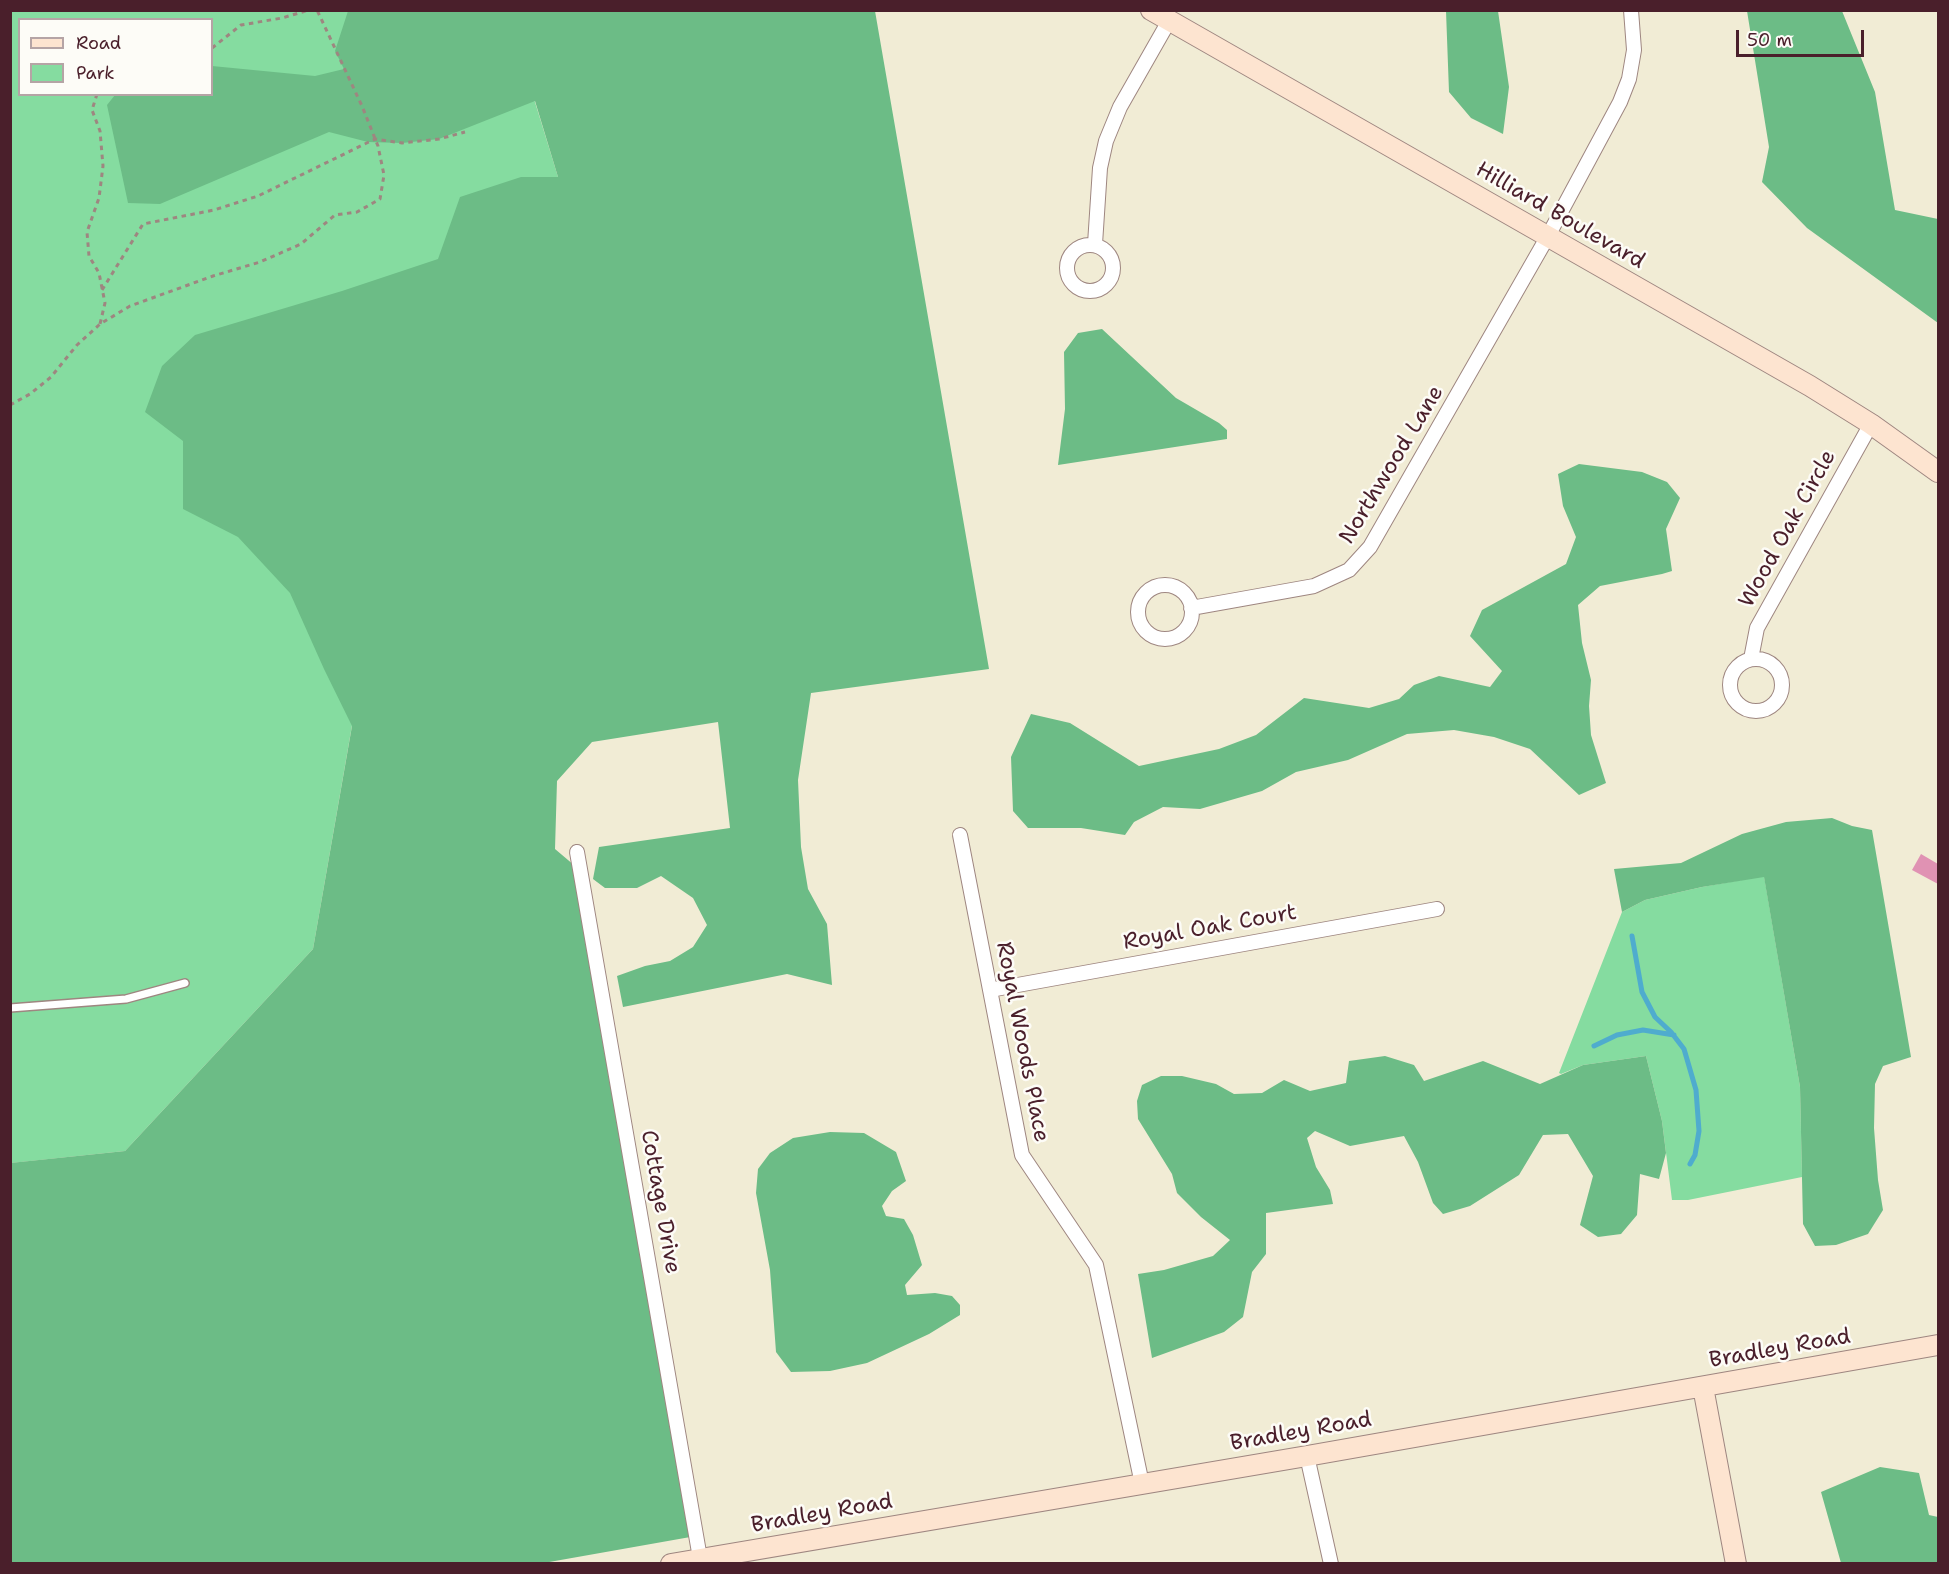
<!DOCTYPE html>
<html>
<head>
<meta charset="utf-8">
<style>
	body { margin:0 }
	#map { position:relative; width:1949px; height:1574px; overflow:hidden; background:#f1ecd5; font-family:"Shantell Sans",sans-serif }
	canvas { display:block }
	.frame { position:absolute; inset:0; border:12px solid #4a1f2b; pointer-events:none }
	.legend { position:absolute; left:18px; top:18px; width:195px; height:78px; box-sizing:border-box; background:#fdfcf7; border:2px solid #b5a4a5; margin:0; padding:8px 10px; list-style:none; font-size:18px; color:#4a1f2b }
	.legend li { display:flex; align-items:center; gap:12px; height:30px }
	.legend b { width:30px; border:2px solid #b5a4a5 }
	.scale { position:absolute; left:1736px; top:30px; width:128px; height:27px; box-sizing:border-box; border:3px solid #4a1f2b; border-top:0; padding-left:8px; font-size:18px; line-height:21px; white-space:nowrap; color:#4a1f2b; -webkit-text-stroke:4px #fdfcf7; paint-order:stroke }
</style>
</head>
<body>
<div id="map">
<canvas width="1949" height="1574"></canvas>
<div class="frame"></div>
<ul class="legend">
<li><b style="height:8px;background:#fde4d0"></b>Road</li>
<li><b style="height:16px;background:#85dca0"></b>Park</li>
</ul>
<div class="scale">50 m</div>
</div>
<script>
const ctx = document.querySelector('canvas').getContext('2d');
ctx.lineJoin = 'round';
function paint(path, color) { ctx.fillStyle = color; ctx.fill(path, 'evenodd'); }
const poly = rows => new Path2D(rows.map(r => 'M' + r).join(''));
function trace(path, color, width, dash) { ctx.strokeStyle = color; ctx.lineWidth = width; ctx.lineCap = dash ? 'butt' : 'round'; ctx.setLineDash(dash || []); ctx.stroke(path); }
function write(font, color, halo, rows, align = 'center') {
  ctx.font = font + ' "Shantell Sans",sans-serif'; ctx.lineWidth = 5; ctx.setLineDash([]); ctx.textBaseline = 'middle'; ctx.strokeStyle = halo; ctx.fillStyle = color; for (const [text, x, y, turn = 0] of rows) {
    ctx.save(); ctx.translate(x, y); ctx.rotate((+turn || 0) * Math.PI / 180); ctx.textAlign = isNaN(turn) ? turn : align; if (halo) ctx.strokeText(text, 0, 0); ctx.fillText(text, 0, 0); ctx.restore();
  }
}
paint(poly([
	[11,11,507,11,558,177,358,691,313,949,125,1151,11,1163],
	[20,20,212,20,212,94,20,94],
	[1764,876,1800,1087,1802,1177,1688,1200,1672,1200,1662,1121,1646,1056,1583,1065,1561,1074,1559,1073,1622,912,1645,900,1702,887]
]), '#85dca0');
paint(poly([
	[348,11,875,11,989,669,811,693,798,780,801,847,808,889,827,924,832,985,787,974,623,1007,617,976,645,966,670,961,693,947,707,925,693,898,661,876,637,888,605,888,593,879,599,847,730,828,718,722,592,742,557,781,555,849,581,871,696,1536,538,1564,11,1563,10,1163,125,1151,313,949,352,726,324,669,290,593,238,537,183,509,183,441,145,412,162,366,195,335,342,291,438,259,460,197,521,177,558,177,535,101,439,139,402,143,368,142,329,132,160,204,128,203,107,105,115,95,212,94,212,66,315,76,344,69,335,51],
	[1446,11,1498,11,1509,87,1503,134,1471,118,1449,92],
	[1747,11,1842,11,1875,92,1895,210,1938,219,1938,323,1807,228,1762,182,1769,147],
	[1102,329,1176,398,1219,423,1227,430,1227,439,1058,465,1065,409,1064,352,1078,333],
	[1579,464,1642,472,1667,482,1680,498,1666,529,1672,571,1662,574,1600,586,1578,605,1582,643,1591,680,1589,706,1591,735,1606,783,1579,795,1530,749,1494,737,1454,730,1407,734,1348,760,1296,772,1262,791,1200,809,1163,807,1134,822,1125,835,1081,828,1028,828,1013,811,1011,757,1031,714,1070,723,1139,766,1219,749,1256,735,1304,698,1369,708,1399,699,1414,685,1439,676,1490,687,1502,671,1470,636,1482,610,1566,564,1576,537,1563,506,1558,474],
	[1832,818,1852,826,1872,830,1911,1057,1883,1066,1875,1084,1874,1128,1878,1180,1883,1210,1868,1234,1836,1245,1815,1246,1803,1224,1800,1087,1764,877,1702,887,1645,900,1622,912,1614,869,1681,863,1742,834,1786,822],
	[1385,1056,1414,1065,1424,1081,1483,1061,1540,1084,1583,1065,1646,1056,1662,1121,1666,1153,1659,1179,1640,1174,1637,1215,1621,1234,1598,1237,1580,1225,1593,1176,1568,1134,1543,1135,1519,1175,1470,1206,1443,1214,1433,1203,1418,1162,1404,1136,1350,1146,1315,1131,1307,1138,1316,1167,1330,1190,1333,1204,1266,1213,1266,1254,1252,1272,1243,1317,1224,1332,1152,1358,1138,1274,1164,1270,1213,1256,1230,1240,1201,1217,1177,1193,1172,1174,1138,1119,1137,1101,1142,1085,1161,1076,1182,1076,1216,1084,1234,1094,1262,1093,1284,1080,1310,1091,1346,1083,1349,1061],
	[830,1132,864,1133,896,1152,906,1181,892,1191,882,1206,886,1216,904,1219,913,1235,922,1265,905,1285,907,1295,935,1293,952,1296,960,1305,960,1315,929,1334,867,1363,830,1371,791,1372,776,1352,770,1270,756,1193,758,1169,770,1153,793,1138],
	[1880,1467,1919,1473,1929,1515,1938,1517,1938,1563,1841,1563,1821,1492]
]), '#6cbc86');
trace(poly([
	[1632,936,1642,992,1655,1017,1671,1032,1684,1049,1696,1090,1699,1131,1695,1155,1690,1164],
	[1594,1046,1617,1035,1643,1030,1674,1035]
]), '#4facce', 5);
paint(poly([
	[1921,854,1938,864,1938,884,1912,870]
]), '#e092b3');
const lane = poly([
	[10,1008,126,999,185,983]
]);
const street = poly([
	[1095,244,1100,168,1106,141,1120,107,1169,21],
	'1067 268a23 23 0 1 1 46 0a23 23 0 1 1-46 0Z',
	'1138 612a27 27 0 1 1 54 0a27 27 0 1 1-54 0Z',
	[1191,608,1314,586,1349,570,1370,547,1548,236,1620,102,1629,79,1634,50,1631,10],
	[1751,659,1757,628,1871,424],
	'1730 685a26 26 0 1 1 52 0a26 26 0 1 1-52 0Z',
	[960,835,1022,1155,1096,1265,1142,1484],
	[577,852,700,1558],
	[990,990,1437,909],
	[1307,1456,1331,1564]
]);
const secondary = poly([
	[1151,10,1810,386,1871,424,1938,472],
	[1703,1387,1736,1564],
	[671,1564,1307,1456,1938,1345]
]);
trace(lane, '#9e8680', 10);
trace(street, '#9e8680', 16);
trace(secondary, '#9e8680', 22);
trace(poly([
	[212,48,241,25,282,18,309,10],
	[97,94,92,110,100,131,103,166,99,198,87,232,89,256,99,273,105,303,100,324],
	[102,290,143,224,214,210,258,196,375,139,402,143,439,139,465,132],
	[10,405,30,394,51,377,77,345,100,324,130,306,213,276,260,262,301,244,335,215,357,212,380,199,384,175,378,146,362,106,317,10]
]), '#9e8680', 3, [4.5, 4.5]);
trace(lane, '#fff', 7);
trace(street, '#fff', 14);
trace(secondary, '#fde4d0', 20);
write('22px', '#4a1f2b', '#fdfcf7', [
	["Hilliard Boulevard",1560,216,30],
	["Northwood Lane",1392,465,-59],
	["Wood Oak Circle",1788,529,-61],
	["Royal Oak Court",1210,928,-10],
	["Royal Woods Place",1022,1042,79],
	["Cottage Drive",660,1202,80],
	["Bradley Road",1780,1349,-10],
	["Bradley Road",1301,1432,-10],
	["Bradley Road",822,1514,-10]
]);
</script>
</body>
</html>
